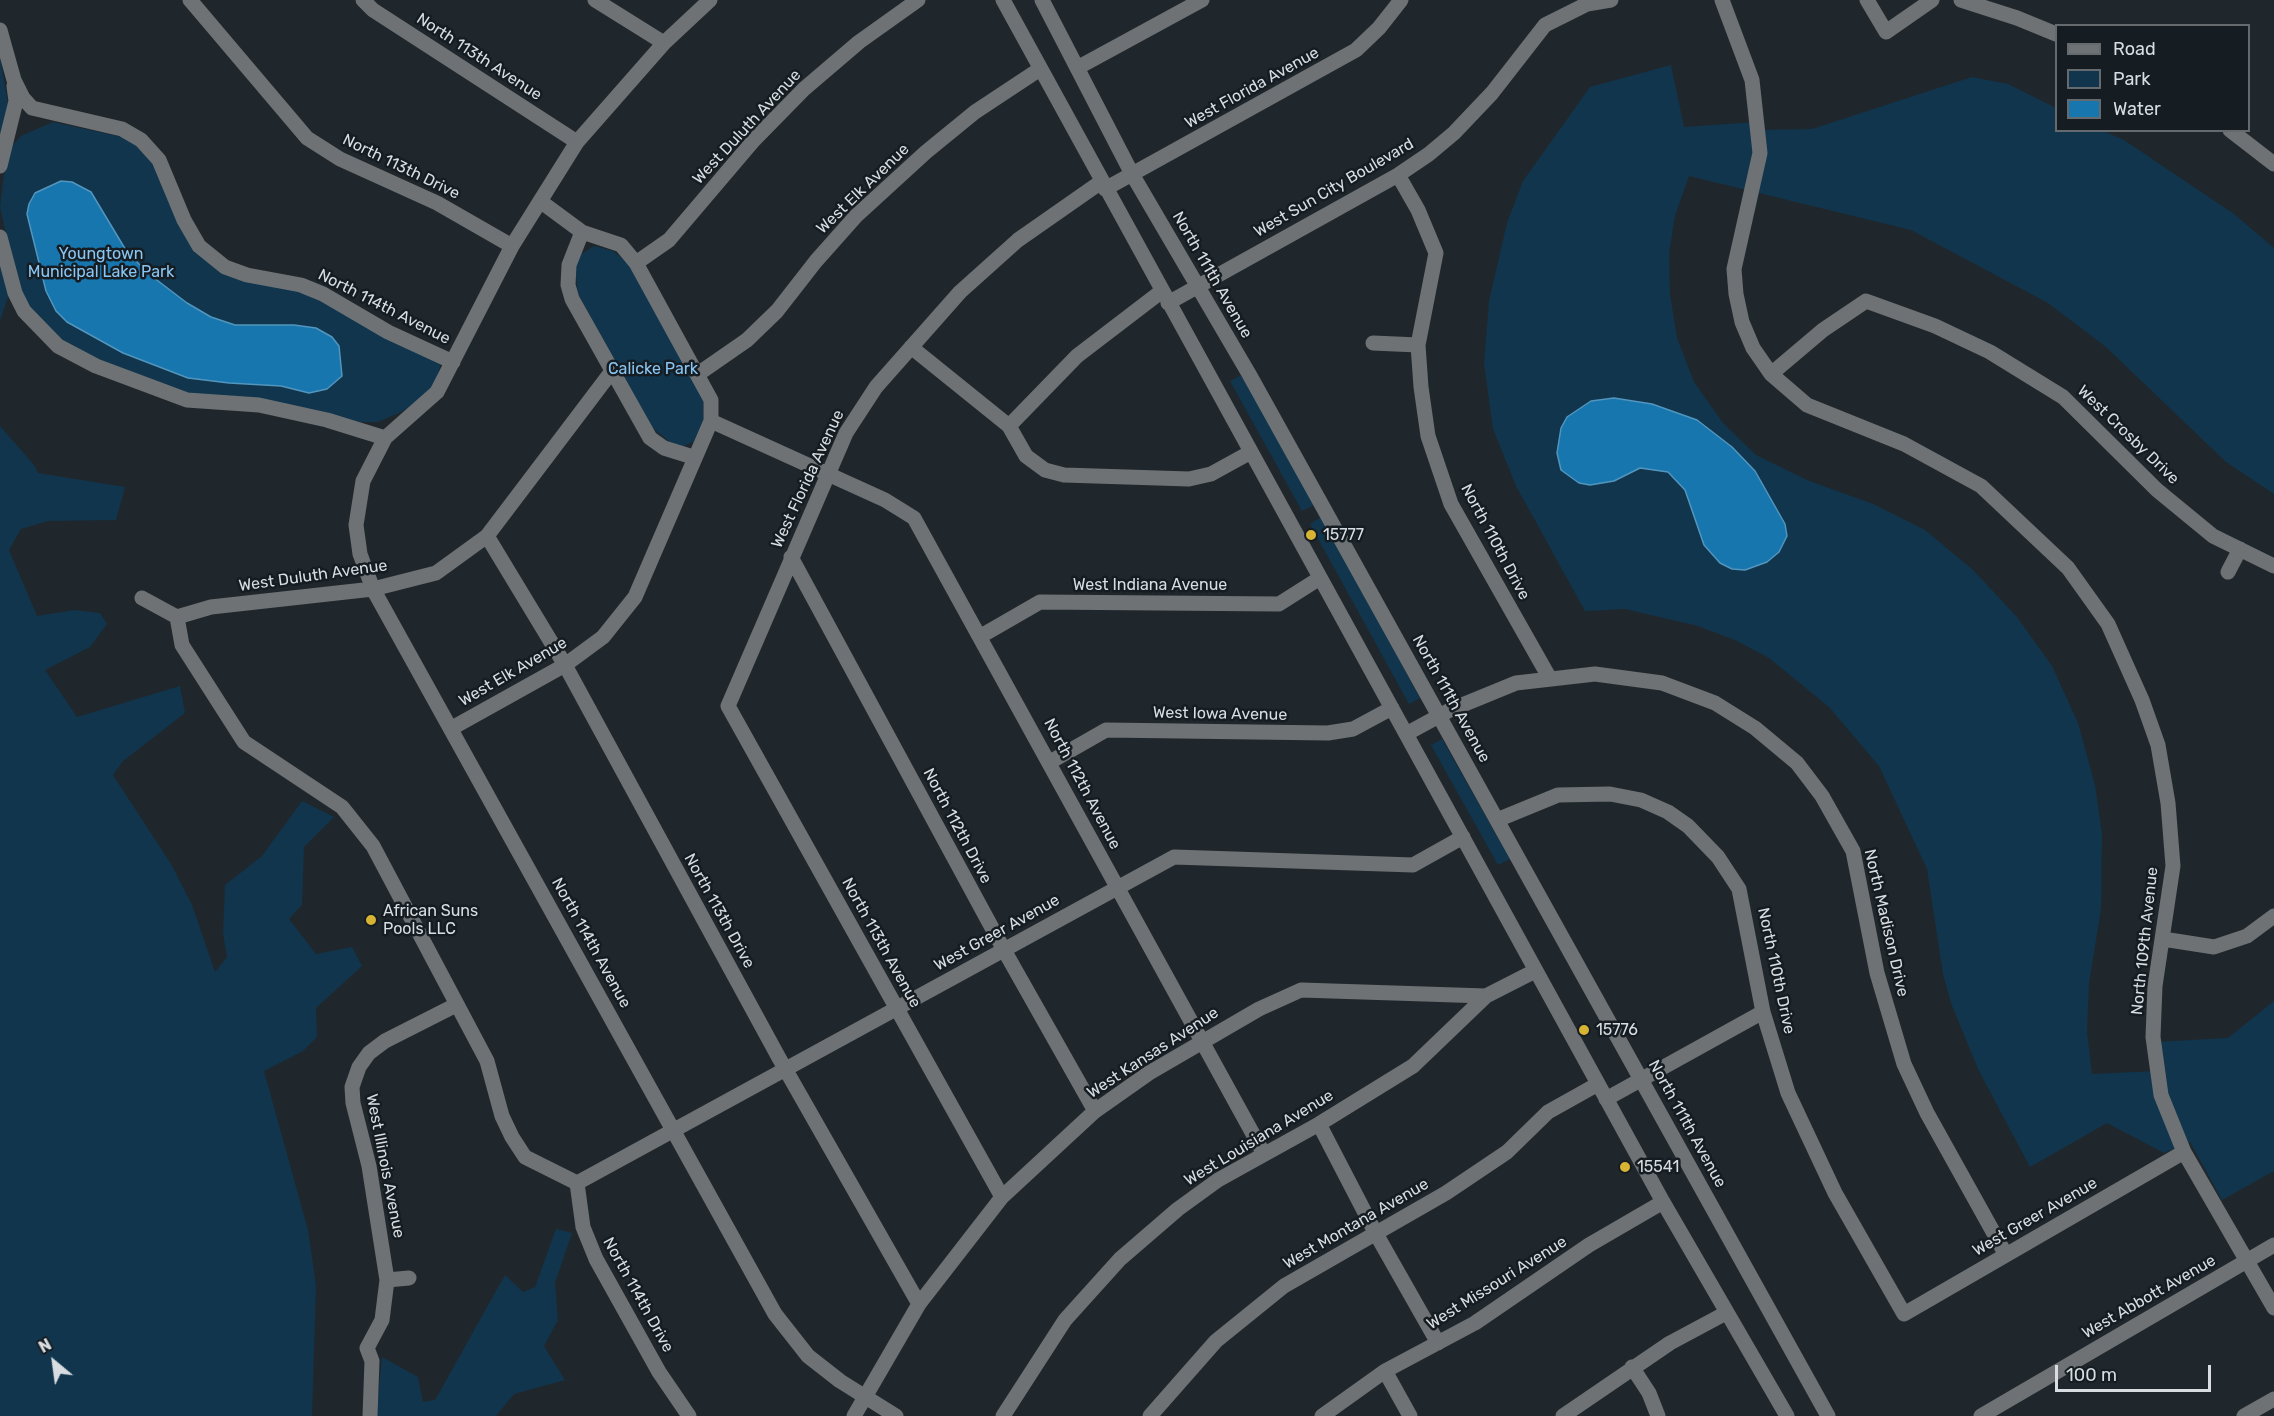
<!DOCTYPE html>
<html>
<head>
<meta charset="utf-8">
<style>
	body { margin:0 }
	#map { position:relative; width:2274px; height:1416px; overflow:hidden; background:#20272c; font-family:Rubik,sans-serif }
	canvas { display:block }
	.legend { position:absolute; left:2055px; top:24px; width:195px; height:108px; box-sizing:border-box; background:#161d22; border:2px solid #646a6e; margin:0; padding:8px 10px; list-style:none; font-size:18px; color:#d8dde1 }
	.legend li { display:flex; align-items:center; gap:12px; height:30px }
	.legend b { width:30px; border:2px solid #646a6e }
	.north { position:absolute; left:24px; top:1332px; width:60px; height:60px; -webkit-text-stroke:4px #161d22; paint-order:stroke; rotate:331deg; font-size:16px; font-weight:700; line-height:24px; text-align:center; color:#d8dde1 }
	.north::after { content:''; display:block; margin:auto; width:21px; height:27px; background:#d8dde1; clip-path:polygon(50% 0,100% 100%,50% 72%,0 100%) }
	.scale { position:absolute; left:2055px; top:1365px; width:156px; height:27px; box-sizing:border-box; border:3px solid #d8dde1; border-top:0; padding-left:8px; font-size:18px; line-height:21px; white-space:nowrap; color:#d8dde1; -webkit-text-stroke:4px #161d22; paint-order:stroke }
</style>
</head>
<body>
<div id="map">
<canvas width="2274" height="1416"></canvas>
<ul class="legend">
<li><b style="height:8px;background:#6e7274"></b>Road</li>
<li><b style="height:16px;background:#10354d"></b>Park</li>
<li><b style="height:16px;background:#1876ae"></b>Water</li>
</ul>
<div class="north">N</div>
<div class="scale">100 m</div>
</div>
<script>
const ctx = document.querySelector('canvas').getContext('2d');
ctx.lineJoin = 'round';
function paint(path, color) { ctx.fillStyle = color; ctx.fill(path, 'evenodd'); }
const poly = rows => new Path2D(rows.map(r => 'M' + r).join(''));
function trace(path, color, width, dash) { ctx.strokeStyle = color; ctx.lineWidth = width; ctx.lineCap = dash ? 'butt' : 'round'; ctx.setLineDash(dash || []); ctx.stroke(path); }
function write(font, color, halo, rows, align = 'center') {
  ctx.font = font + ' Rubik,sans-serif'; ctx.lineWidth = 5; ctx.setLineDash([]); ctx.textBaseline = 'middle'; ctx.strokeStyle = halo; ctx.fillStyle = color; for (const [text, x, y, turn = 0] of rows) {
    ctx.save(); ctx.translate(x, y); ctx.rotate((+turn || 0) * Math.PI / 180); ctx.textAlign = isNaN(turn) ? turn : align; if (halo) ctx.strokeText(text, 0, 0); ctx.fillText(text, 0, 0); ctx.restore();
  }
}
paint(poly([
	[0,57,8,104,0,143],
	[1671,65,1684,127,1756,122,1758,130,1812,129,1972,77,2008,84,2056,108,2056,130,2103,131,2124,140,2234,214,2274,248,2274,494,2226,462,2106,347,2048,303,1911,230,1689,176,1675,216,1669,253,1670,294,1677,338,1694,382,1723,423,1756,455,1807,480,1873,504,1925,530,1973,570,2017,617,2052,666,2078,723,2095,785,2102,834,2101,909,2089,984,2087,1031,2092,1074,2157,1071,2155,1042,2228,1038,2274,1001,2274,1171,2222,1200,2190,1142,2164,1153,2107,1123,2030,1167,1978,1069,1951,1003,1943,974,1927,869,1879,766,1829,707,1769,658,1737,641,1698,626,1625,609,1585,611,1516,486,1493,429,1484,363,1489,301,1507,223,1523,181,1590,87],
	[53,122,122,137,135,144,152,162,179,226,194,249,316,296,441,363,436,382,419,401,403,411,378,422,360,422,205,398,150,381,70,347,34,317,18,288,0,207,4,174,12,146,21,136],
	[594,246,613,251,629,264,698,389,703,401,703,423,693,442,684,446,674,445,650,426,578,294,575,265,580,255],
	[0,261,9,294,0,321],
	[1242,375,1314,505,1302,511,1230,381],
	[0,426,34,465,38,473,125,487,116,520,48,521,21,529,9,550,37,616,74,610,100,613,107,624,90,647,45,670,77,717,180,686,185,713,123,761,113,775,171,864,192,905,215,972,227,957,223,933,225,885,262,856,302,801,334,817,304,847,302,905,289,919,316,954,352,947,362,966,316,1008,317,1037,303,1051,264,1071,308,1230,316,1286,312,1416,0,1416],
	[1321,517,1420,698,1409,704,1310,524],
	[1442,739,1510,859,1498,865,1431,745],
	[556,1229,572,1233,555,1283,558,1320,544,1346,565,1380,514,1394,496,1416,376,1416,382,1357,418,1377,423,1402,435,1400,505,1275,523,1292,535,1287]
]), '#10354d');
const water = poly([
	[61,181,72,182,91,192,127,252,149,274,187,303,211,317,235,325,294,325,316,328,332,337,339,346,342,376,327,389,309,393,281,386,229,383,188,378,123,353,67,322,56,311,46,291,27,214,29,204,35,193,61,181],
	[1614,398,1652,404,1697,420,1732,447,1755,471,1785,524,1787,536,1779,552,1767,562,1745,570,1732,569,1720,563,1704,545,1685,490,1668,472,1640,468,1614,481,1590,485,1579,483,1561,470,1557,453,1561,428,1567,417,1591,401,1614,398]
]);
paint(water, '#1876ae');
trace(water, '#5295bd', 1.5);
trace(poly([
	[190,0,307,138,340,159,437,203,512,246],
	[363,0,373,10,577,142],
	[595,0,664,43],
	[710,0,664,43,577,142,512,246,437,392,385,438,363,481,356,525,360,554,373,589,775,1314,808,1356,840,1381,896,1416],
	[1003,0,1663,1202,1787,1416],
	[1042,0,1132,174,1249,374,1828,1416],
	[1722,0,1752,80,1760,153,1734,269,1736,294,1742,322,1753,348,1771,374,1807,405,1904,444,1981,486,2068,568,2108,624,2142,700,2158,745,2168,803,2173,866,2155,986,2153,1037,2161,1095,2184,1152,2274,1308],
	[1867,0,1886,32,1932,0],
	[1961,0,2017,18,2056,34],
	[0,30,14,80,23,98,32,108,122,129,141,140,159,160,184,220,199,246,225,267,247,275,301,285,323,294,388,332,453,362],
	[1077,68,1202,0],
	[2230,130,2274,164],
	[0,166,16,101,14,86],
	[1398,175,1418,210,1436,253,1418,345,1421,387,1428,436,1451,504,1549,677],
	[1105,189,1356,50,1379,28,1401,0],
	[582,232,569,265,568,285,572,299,650,438,664,448,693,457],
	[0,237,15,293,24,311,58,346,96,366,187,400,259,405,327,420,385,438],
	[636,263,669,240,754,140,804,89,859,42,918,0],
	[1168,303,1398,175,1429,154,1454,133,1492,93,1545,25,1587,4,1611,0],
	[1373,343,1418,345],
	[911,347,1009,426,1026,456,1045,470,1064,475,1189,479,1211,474,1251,452],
	[698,374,747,340,777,311,816,261,856,216,926,152,975,112,1040,69],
	[1771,374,1823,330,1866,301,1935,326,1990,352,2063,397,2157,490,2213,536,2274,566],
	[711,421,885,500,914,518,1264,1154],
	[1009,426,1077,356,1162,291],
	[487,536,565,665,779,1058,919,1304],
	[791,557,1004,950,1095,1111],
	[2228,572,2240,549],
	[142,598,177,617,182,645,244,742,342,807,373,846,487,1061,502,1116,512,1137,525,1157,577,1183],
	[177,617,211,607,373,589,436,573,487,536,612,371],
	[981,636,1040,602,1279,604,1320,578],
	[452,728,565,665,603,637,635,597,711,421,711,400,636,263,621,245,582,232,540,201],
	[1406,734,1450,710,1516,683,1595,674,1662,683,1715,703,1755,728,1797,763,1822,796,1853,851,1877,973,1904,1064,1927,1113,2006,1255],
	[1050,762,1106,730,1328,733,1353,729,1392,708],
	[1497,820,1558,795,1610,794,1641,800,1668,812,1688,826,1718,857,1739,889,1763,1012,1788,1093,1835,1193,1904,1314,2184,1152],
	[2163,939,2214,947,2247,936,2274,916],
	[1606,1099,1763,1012],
	[1319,1124,1375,1232,1438,1343],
	[577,1183,1174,857,1413,865,1463,837],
	[577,1183,583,1227,596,1259,659,1372,689,1416],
	[1002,1197,728,706,846,433,876,387,960,292,1018,240,1101,182],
	[387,1280,409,1278],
	[1632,1367,1649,1393,1658,1416],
	[1385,1371,1410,1416],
	[370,1416,372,1361,367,1348,382,1320,387,1280,369,1166,353,1103,352,1087,359,1067,369,1053,385,1041,456,1005],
	[854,1416,919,1304,1002,1197,1095,1111,1149,1073,1259,1009,1301,990,1486,996,1535,971],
	[1003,1416,1065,1320,1120,1259,1178,1209,1218,1180,1319,1124,1413,1066,1486,996],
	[1150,1416,1216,1341,1284,1286,1446,1193,1507,1152,1548,1112,1598,1084],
	[1322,1416,1385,1371,1475,1323,1589,1245,1663,1202],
	[1563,1416,1670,1343,1726,1313],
	[1981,1416,2274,1245],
	[2244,1416,2274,1399]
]), '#6e7274', 15);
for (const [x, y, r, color] of [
	[1311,535,6,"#d7b434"],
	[371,920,6,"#d7b434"],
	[1584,1030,6,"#d7b434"],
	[1625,1167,6,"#d7b434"]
]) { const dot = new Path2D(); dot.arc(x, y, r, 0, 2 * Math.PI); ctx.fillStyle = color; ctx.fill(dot); trace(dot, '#161d22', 2); }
write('16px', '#d8dde1', '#161d22', [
	["North 113th Avenue",479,57,33],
	["West Florida Avenue",1252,88,-29],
	["West Duluth Avenue",747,127,-47],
	["North 113th Drive",401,167,26],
	["West Sun City Boulevard",1334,188,-30],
	["West Elk Avenue",863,189,-44],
	["North 111th Avenue",1212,275,60],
	["North 114th Avenue",384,307,27],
	["West Crosby Drive",2128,435,44],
	["West Florida Avenue",808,479,-65],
	["North 110th Drive",1495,542,62],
	["West Duluth Avenue",313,576,-8],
	["West Indiana Avenue",1150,585],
	["West Elk Avenue",513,672,-30],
	["North 111th Avenue",1451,699,61],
	["West Iowa Avenue",1220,714,1],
	["North 112th Avenue",1082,784,62],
	["North 112th Drive",957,826,62],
	["North 113th Drive",719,911,61],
	["North Madison Drive",1886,923,77],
	["West Greer Avenue",997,933,-29],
	["North 109th Avenue",2145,941,-84],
	["North 114th Avenue",591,943,61],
	["North 113th Avenue",881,943,61],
	["North 110th Drive",1776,971,78],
	["West Kansas Avenue",1153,1053,-33],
	["North 111th Avenue",1687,1124,61],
	["West Louisiana Avenue",1259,1138,-31],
	["West Illinois Avenue",385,1166,79],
	["West Greer Avenue",2035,1217,-30],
	["West Montana Avenue",1356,1224,-30],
	["West Missouri Avenue",1497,1283,-32],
	["North 114th Drive",638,1295,61],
	["West Abbott Avenue",2149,1297,-30]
]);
write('16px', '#89c6f3', '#161d22', [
	["Youngtown",101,254],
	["Municipal Lake Park",101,272],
	["Calicke Park",653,369]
]);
write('16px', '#d8dde1', '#161d22', [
	["15777",1323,535],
	["African Suns",383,911],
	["Pools LLC",383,929],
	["15776",1596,1030],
	["15541",1637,1167]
], 'left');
</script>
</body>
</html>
